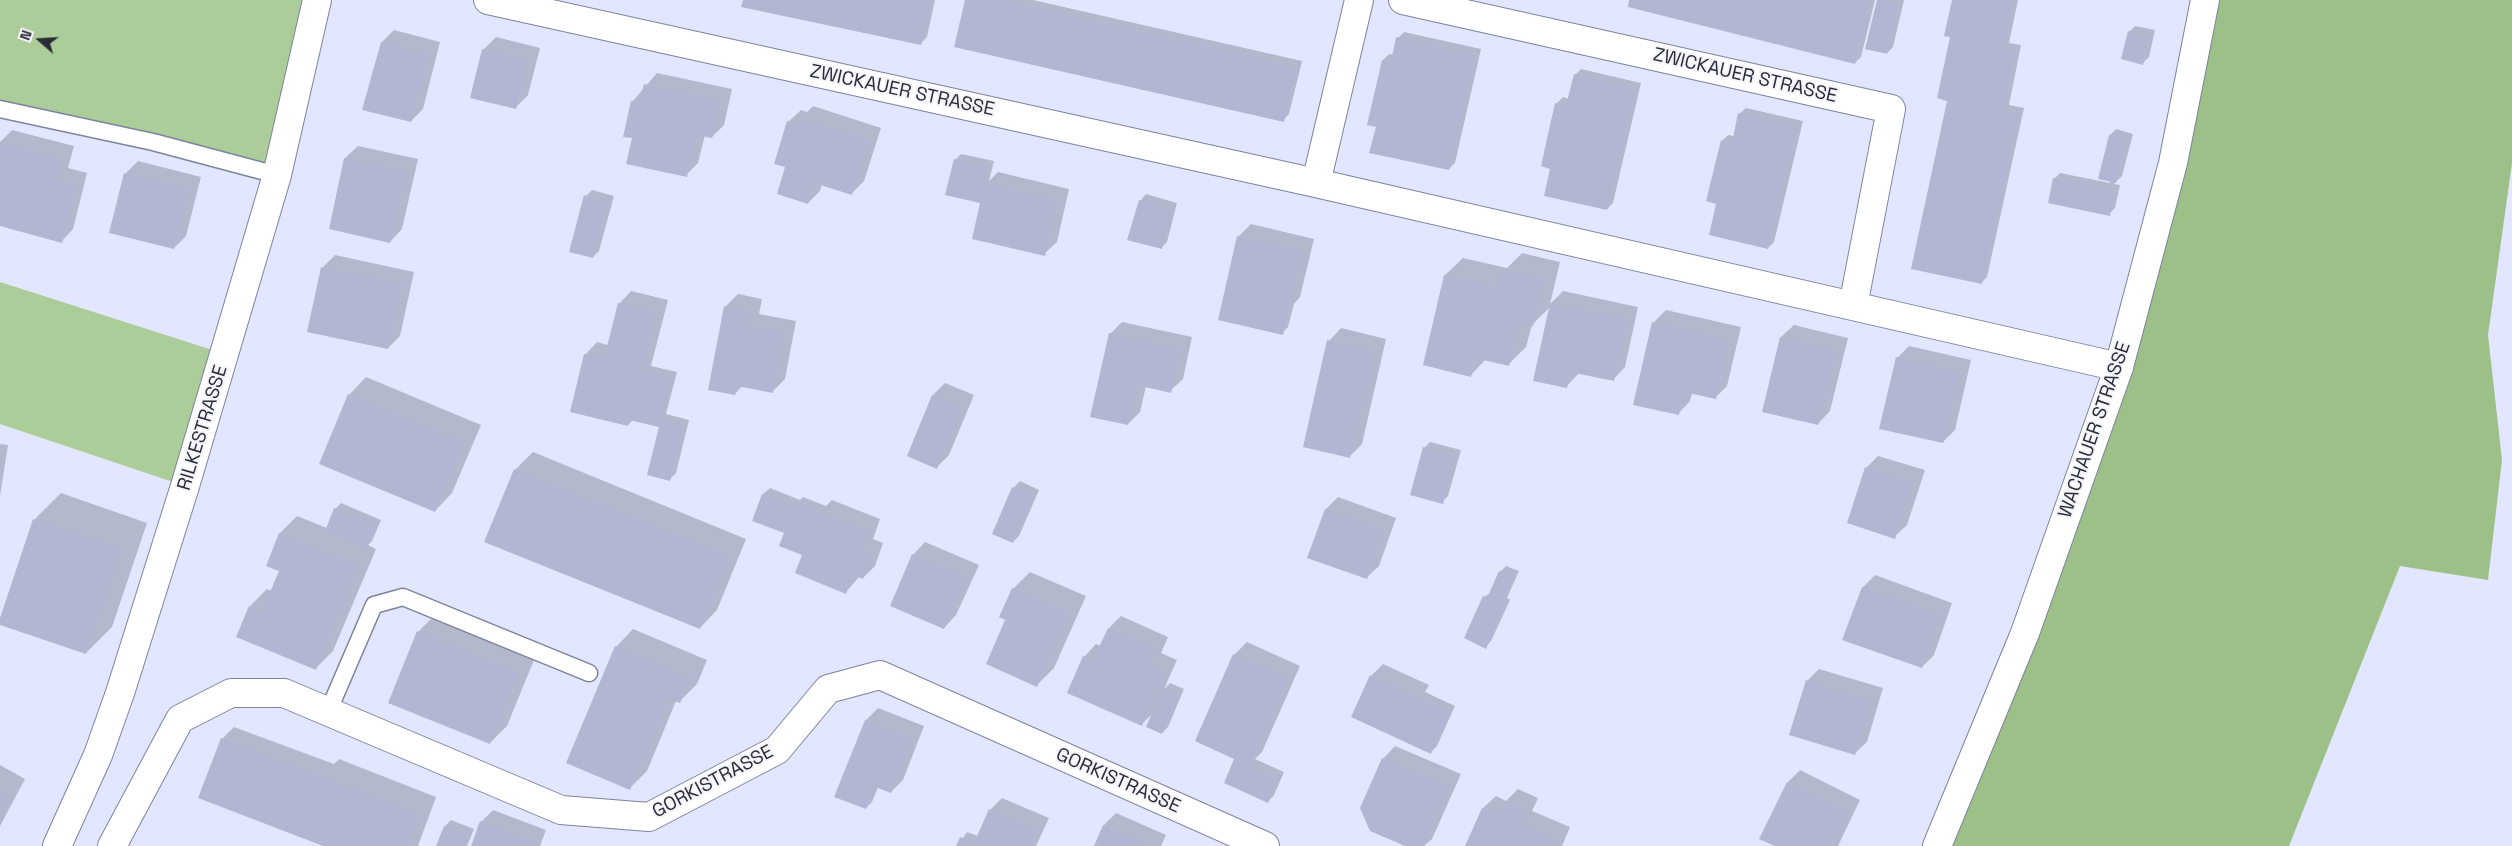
<!DOCTYPE html>
<html>
<head>
<meta charset="utf-8">
<style>
	body { margin:0 }
	#map { position:relative; width:2512px; height:846px; overflow:hidden; background:#e2e7ff; font-family:"Space Grotesk",sans-serif }
	canvas { display:block }
	.north { position:absolute; left:15px; top:15px; width:50px; height:50px; -webkit-text-stroke:4px #f4f5fb; paint-order:stroke; rotate:289deg; font-size:14px; font-weight:700; line-height:20px; text-align:center; color:#292c37 }
	.north::after { content:''; display:block; margin:auto; width:18px; height:22px; background:#292c37; clip-path:polygon(50% 0,100% 100%,50% 72%,0 100%) }
</style>
</head>
<body>
<div id="map">
<canvas width="2512" height="846"></canvas>
<div class="north">N</div>
</div>
<script>
const ctx = document.querySelector('canvas').getContext('2d');
ctx.lineJoin = 'round';
function paint(path, color) { ctx.fillStyle = color; ctx.fill(path, 'evenodd'); }
const poly = rows => new Path2D(rows.map(r => 'M' + r).join(''));
function trace(path, color, width, dash) { ctx.strokeStyle = color; ctx.lineWidth = width; ctx.lineCap = dash ? 'butt' : 'round'; ctx.setLineDash(dash || []); ctx.stroke(path); }
function write(font, color, halo, rows, align = 'center') {
  ctx.font = font + ' "Space Grotesk",sans-serif'; ctx.lineWidth = 4; ctx.setLineDash([]); ctx.textBaseline = 'middle'; ctx.strokeStyle = halo; ctx.fillStyle = color; for (const [text, x, y, turn = 0] of rows) {
    ctx.save(); ctx.translate(x, y); ctx.rotate((+turn || 0) * Math.PI / 180); ctx.textAlign = isNaN(turn) ? turn : align; if (halo) ctx.strokeText(text, 0, 0); ctx.fillText(text, 0, 0); ctx.restore();
  }
}
paint(poly([
	[0,0,317,0,277,175,0,109],
	[0,282,225,354,185,486,0,424]
]), '#accd99');
paint(poly([
	[2205,0,2512,0,2512,163,2488,335,2502,460,2488,580,2400,566,2289,846,1937,846,2119,367]
]), '#9cc088');
paint(poly([
	[744,0,935,0,927,37,921,43],
	[966,0,1033,0,1302,61,1289,114,1283,120],
	[1631,0,1875,0,1861,57,1855,63],
	[1878,0,1904,0,1893,47,1887,53,1867,48],
	[1953,0,2018,0,2009,43,2021,45,2009,105,2024,108,1987,277,1981,283,1949,100],
	[2135,26,2155,30,2149,57,2143,63,2129,32],
	[394,30,440,42,423,109,411,121,382,42],
	[1404,32,1481,49,1455,163,1449,169,1377,126,1368,124,1383,60,1389,54,1394,55,1398,38],
	[496,37,540,48,528,95,516,107,483,50],
	[1581,69,1641,83,1613,203,1607,209,1552,168,1556,104,1563,97,1569,99,1575,75],
	[657,73,732,89,724,125,712,137,705,135,698,163,686,175,632,102],
	[813,106,881,128,864,181,851,194,822,184,820,191,808,203,787,167,788,122,801,110,807,112],
	[1746,108,1803,121,1774,242,1768,248,1718,203,1722,141,1728,135,1734,136,1739,114],
	[2116,129,2133,134,2122,176,2114,184,2120,185,2115,208,2109,214,2054,179,2060,173,2110,183,2110,135],
	[12,130,74,146,68,168,87,173,73,229,61,242,0,225,0,142],
	[358,146,418,159,402,229,390,242,330,228,345,158],
	[961,154,994,161,989,181,998,172,1069,189,1057,242,1044,254,982,199,955,160],
	[138,161,201,177,186,236,174,248,126,173],
	[592,190,614,196,599,251,593,257,586,196],
	[1146,194,1177,203,1167,242,1161,248,1140,201],
	[1251,224,1314,239,1300,297,1294,304,1288,327,1282,333,1238,237],
	[1522,253,1560,262,1550,304,1563,291,1638,307,1625,367,1613,380,1579,373,1566,387,1550,307,1532,325,1526,347,1509,364,1486,359,1471,375,1445,275,1463,258,1507,268],
	[335,255,414,272,400,336,388,348,322,268],
	[631,291,668,300,651,366,677,372,666,414,689,420,676,473,670,479,660,426,633,420,628,425,585,355,597,342,608,345,619,304],
	[738,294,762,299,759,314,796,321,785,379,773,391,743,385,735,394,725,307],
	[1666,310,1741,327,1727,386,1715,398,1692,393,1690,401,1678,414,1635,404,1654,322],
	[1122,322,1192,337,1183,379,1170,391,1146,386,1140,412,1128,424,1110,334],
	[1794,325,1848,338,1830,411,1818,424,1764,411,1781,337],
	[1341,328,1386,339,1362,444,1350,456,1329,341],
	[1909,346,1971,360,1955,430,1943,442,1897,358],
	[366,377,481,425,452,493,435,511,349,395],
	[945,383,974,395,949,455,937,467,933,395],
	[1430,442,1461,450,1448,496,1442,502,1424,448],
	[0,444,8,445,0,496],
	[533,452,746,539,717,610,700,628,515,470],
	[1878,456,1925,470,1907,525,1894,537,1866,468],
	[1020,481,1039,490,1019,536,1013,542,994,534,1014,487],
	[770,488,800,500,803,497,826,506,832,500,880,519,873,539,883,543,875,566,863,578,859,577,846,592,805,549,786,532,753,520,763,494],
	[61,493,147,523,112,627,86,653,0,624,35,519],
	[1338,497,1396,518,1379,566,1366,578,1309,557,1326,509],
	[341,503,381,520,372,541,368,545,376,549,333,651,316,668,250,606,267,589,272,591,280,570,267,565,280,533,297,516,327,528,335,509],
	[925,542,979,565,956,615,944,628,913,555],
	[1506,566,1519,571,1507,598,1510,600,1491,641,1485,647,1484,597,1492,592,1500,572],
	[1030,572,1086,596,1054,668,1037,685,1007,619,1013,589],
	[1875,575,1952,603,1934,655,1922,667,1843,639,1863,587],
	[435,615,536,655,507,726,490,743,418,632],
	[1121,616,1168,637,1161,653,1177,660,1164,689,1170,683,1184,689,1168,727,1162,733,1154,712,1141,725,1084,657,1096,644,1101,646,1109,628],
	[633,629,707,660,697,684,679,702,676,701,647,771,630,788,616,647],
	[1247,642,1300,666,1262,752,1255,759,1284,772,1274,795,1268,802,1236,760,1234,655],
	[1383,664,1429,685,1425,692,1455,706,1437,746,1431,752,1371,676],
	[1819,669,1883,688,1867,742,1854,754,1807,681],
	[878,708,924,726,903,780,891,792,878,787,872,802,866,808,866,720],
	[234,727,334,764,339,759,436,797,418,846,326,846,222,739],
	[1395,746,1461,774,1432,839,1424,846,1408,846,1383,759],
	[0,765,25,779,0,826],
	[1800,770,1860,800,1838,846,1777,846,1788,782],
	[1518,789,1538,798,1532,811,1570,827,1562,846,1467,846,1483,808,1496,796,1506,801],
	[1002,798,1049,818,1036,846,957,846,967,832,978,836,990,810],
	[493,810,546,830,540,846,472,846,481,822],
	[1116,813,1166,835,1161,846,1095,846,1104,825],
	[451,820,474,829,467,846,437,846,445,826]
]), '#0003');
paint(poly([
	[743,0,931,0,921,45,741,7],
	[965,0,1000,0,1297,67,1284,122,954,47],
	[1629,0,1871,0,1855,64,1628,7],
	[1877,0,1899,3,1887,54,1865,49],
	[1952,0,2014,0,2003,48,2016,51,2003,111,2019,114,1982,284,1911,269,1947,101,1937,98,1950,37,1944,36],
	[2128,31,2150,36,2143,65,2121,59],
	[1396,37,1476,55,1449,170,1369,153,1376,127,1367,125,1382,60,1391,62],
	[381,42,429,54,411,122,362,110],
	[482,49,528,60,516,109,470,98],
	[1574,74,1636,89,1607,210,1544,196,1550,169,1541,166,1548,134,1555,103,1566,105],
	[644,84,720,101,712,138,696,135,687,177,626,164,632,138,623,137,631,101,639,103],
	[1738,113,1797,127,1768,249,1709,235,1716,204,1706,201,1721,140,1732,143],
	[800,118,869,140,852,195,814,183,808,204,777,194,785,167,774,164,787,121,797,124],
	[2109,135,2127,140,2116,183,2098,179],
	[0,142,62,159,56,180,76,186,62,243,0,226],
	[344,158,406,171,390,243,329,229],
	[954,159,989,167,984,184,1058,201,1045,256,972,239,980,203,945,195],
	[124,173,189,189,174,249,109,233],
	[2053,178,2115,191,2110,216,2048,203],
	[584,195,608,202,593,258,569,252],
	[1139,200,1172,209,1162,249,1127,240],
	[1237,236,1302,251,1283,335,1218,320],
	[321,267,402,284,388,349,307,332],
	[1503,270,1544,279,1533,326,1520,323,1509,366,1475,358,1471,377,1423,365,1444,275,1499,288],
	[618,303,656,312,642,371,671,378,661,420,684,425,670,481,647,475,659,427,629,420,628,426,570,412,584,354,604,359],
	[1550,303,1627,319,1614,381,1570,372,1567,388,1533,381],
	[724,306,750,311,748,326,784,333,773,393,737,386,735,395,708,390],
	[1652,322,1729,339,1716,399,1684,392,1679,415,1633,405],
	[1109,333,1181,349,1171,393,1137,385,1128,425,1090,417],
	[1780,337,1836,350,1818,425,1762,412],
	[1327,340,1375,351,1350,458,1303,447],
	[1896,357,1960,372,1943,443,1879,429],
	[348,394,465,443,435,512,319,464],
	[932,395,962,407,937,469,907,456],
	[1423,447,1455,456,1443,504,1410,495],
	[1865,467,1913,483,1895,539,1847,523],
	[514,469,730,556,700,629,484,542],
	[1012,487,1034,496,1013,543,992,534],
	[762,494,794,506,796,503,869,532,862,551,872,555,863,579,853,575,846,594,795,573,802,555,779,546,784,533,752,521],
	[334,508,376,526,367,548,325,531],
	[1325,509,1384,530,1367,579,1307,558],
	[33,519,122,549,86,654,0,625,0,618],
	[279,533,359,566,316,670,236,637,249,606,262,611,279,571,266,566],
	[912,554,967,577,944,629,890,606],
	[1499,571,1514,577,1501,605,1505,606,1486,649,1464,638,1483,596,1487,598],
	[1862,587,1941,615,1922,668,1842,640],
	[1012,588,1070,614,1037,687,986,664,1005,620,999,617],
	[1108,628,1157,649,1150,665,1165,672,1142,726,1067,693,1083,656,1093,660],
	[417,631,519,673,490,744,388,703],
	[615,646,691,678,680,703,668,699,630,790,566,763],
	[1233,654,1289,678,1250,766,1278,778,1268,803,1224,783,1234,759,1195,741],
	[1370,675,1450,712,1431,754,1351,717],
	[1806,680,1871,701,1855,755,1789,735],
	[1163,688,1179,696,1162,734,1146,727],
	[865,720,913,739,891,793,875,787,866,809,834,797],
	[221,738,420,814,408,846,323,846,198,798],
	[1382,758,1449,787,1423,846,1405,846,1370,831,1360,808],
	[1787,782,1849,812,1832,846,1775,846,1759,839],
	[0,791,9,796,0,813],
	[1504,801,1526,810,1521,823,1558,840,1556,846,1465,846,1482,808,1499,815],
	[989,809,1037,831,1031,846,956,846,960,837,974,843],
	[480,821,535,842,533,846,471,846],
	[1103,825,1152,846,1094,846],
	[444,826,469,835,465,846,436,846]
]), '#b1b7d3');
const lane = poly([
	[0,109,153,142,277,175],
	[328,712,374,605,403,597,589,673]
]);
const street = poly([
	[488,0,1316,183,2119,367],
	[1403,0,1891,109,1853,306],
	[1316,183,1359,0],
	[57,846,98,755,120,693,185,486,277,175,317,0],
	[112,846,180,719,231,693,284,693,561,810,649,817,777,750,828,689,880,675,1265,846]
]);
const secondary = poly([
	[1937,846,2025,633,2119,367,2173,163,2205,0]
]);
trace(lane, '#7d839d', 19);
trace(street, '#7d839d', 30);
trace(secondary, '#7d839d', 30);
trace(lane, '#fff', 16);
trace(street, '#fff', 28);
trace(secondary, '#fff', 28);
write('19px', '#292c37', '#f4f5fb', [
	["ZWICKAUER STRASSE",1745,76,13],
	["ZWICKAUER STRASSE",902,91,12],
	["RILKESTRASSE",203,428,-73],
	["WACHAUER STRASSE",2095,430,-71],
	["GORKISTRASSE",1118,781,24],
	["GORKISTRASSE",713,782,-28]
]);
</script>
</body>
</html>
